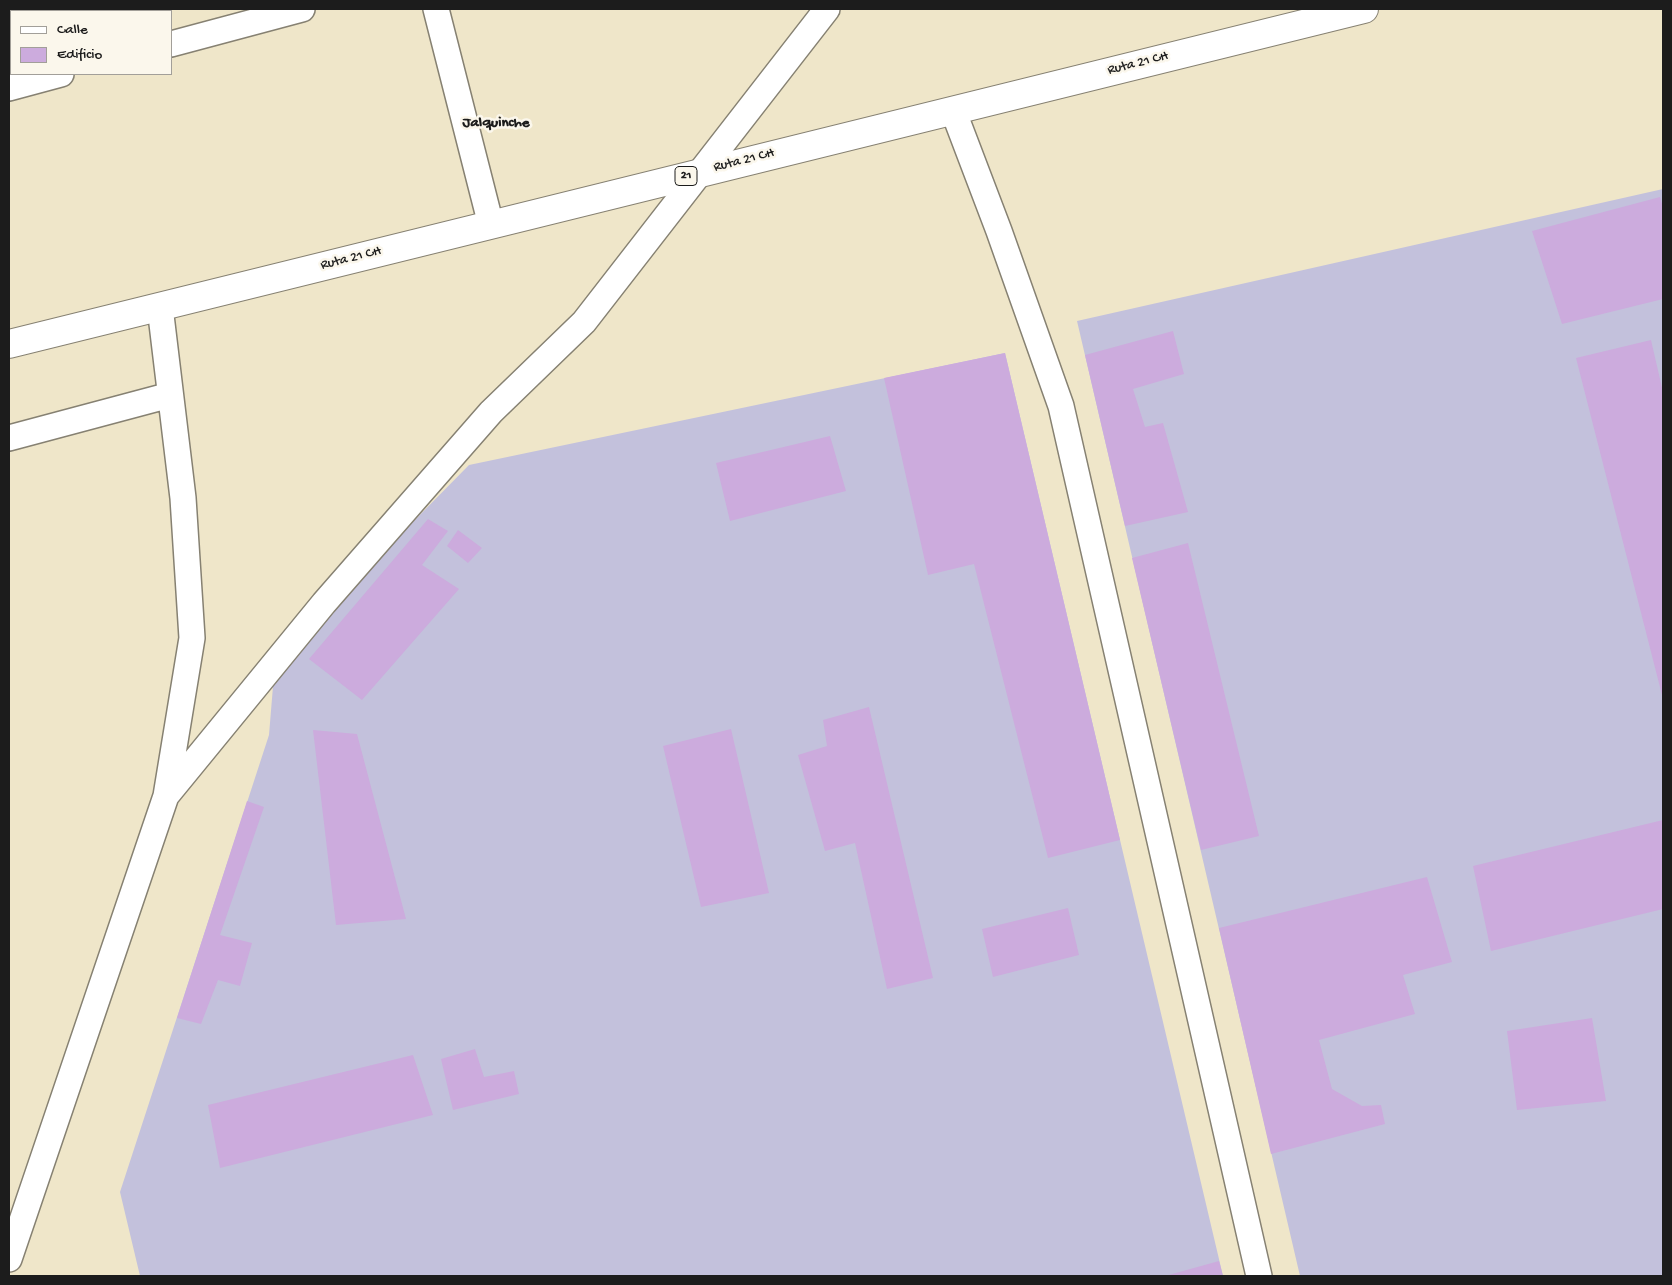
<!DOCTYPE html>
<html>
<head>
<meta charset="utf-8">
<style>
	body { margin:0 }
	#map { position:relative; width:1672px; height:1285px; overflow:hidden; background:#efe6c9; font-family:"Gochi Hand",sans-serif }
	canvas { display:block }
	.frame { position:absolute; inset:0; border:10px solid #1c1c1c; pointer-events:none }
	.legend { position:absolute; left:10px; top:10px; width:162px; height:65px; box-sizing:border-box; background:#fbf7ec; border:1px solid #a29f99; margin:0; padding:6px 9px; list-style:none; font-size:15px; color:#1c1c1c }
	.legend li { display:flex; align-items:center; gap:10px; height:25px }
	.legend b { width:25px; border:1px solid #a29f99 }
</style>
</head>
<body>
<div id="map">
<canvas width="1672" height="1285"></canvas>
<div class="frame"></div>
<ul class="legend">
<li><b style="height:6px;background:#fff"></b>Calle</li>
<li><b style="height:14px;background:#ccabdd"></b>Edificio</li>
</ul>
</div>
<script>
const ctx = document.querySelector('canvas').getContext('2d');
ctx.lineJoin = 'round';
function paint(path, color) { ctx.fillStyle = color; ctx.fill(path, 'evenodd'); }
const poly = rows => new Path2D(rows.map(r => 'M' + r).join(''));
function trace(path, color, width, dash) { ctx.strokeStyle = color; ctx.lineWidth = width; ctx.lineCap = dash ? 'butt' : 'round'; ctx.setLineDash(dash || []); ctx.stroke(path); }
function write(font, color, halo, rows, align = 'center') {
  ctx.font = font + ' "Gochi Hand",sans-serif'; ctx.lineWidth = 5; ctx.setLineDash([]); ctx.textBaseline = 'middle'; ctx.strokeStyle = halo; ctx.fillStyle = color; for (const [text, x, y, turn = 0] of rows) {
    ctx.save(); ctx.translate(x, y); ctx.rotate((+turn || 0) * Math.PI / 180); ctx.textAlign = isNaN(turn) ? turn : align; if (halo) ctx.strokeText(text, 0, 0); ctx.fillText(text, 0, 0); ctx.restore();
  }
}
paint(poly([
	[9,9,62,9,53,11,11,11,11,23,9,24],
	[1663,189,1663,1276,1300,1276,1077,321],
	[1005,353,1223,1276,140,1276,120,1192,269,735,275,662,469,465]
]), '#c3c1dc');
paint(poly([
	[1660,197,1663,207,1663,299,1562,324,1532,231],
	[1173,331,1184,374,1133,389,1145,427,1163,423,1188,512,1125,526,1085,355],
	[1651,340,1663,392,1663,699,1576,358],
	[1005,353,1120,840,1048,858,974,564,928,575,884,378],
	[830,436,846,491,730,521,716,463],
	[428,519,448,531,422,565,459,589,362,700,309,659],
	[458,530,482,548,468,563,447,546],
	[1188,543,1259,836,1201,850,1132,558],
	[869,707,933,978,887,989,855,843,825,851,798,755,827,746,823,720],
	[731,729,769,893,701,907,663,746],
	[313,730,357,734,406,919,336,925],
	[247,801,264,807,220,935,252,943,240,986,218,980,201,1024,177,1018],
	[1663,820,1663,909,1491,951,1473,866],
	[1427,877,1452,962,1403,975,1415,1014,1319,1040,1332,1089,1362,1106,1381,1105,1385,1124,1271,1154,1219,928],
	[1068,908,1079,955,993,977,982,929],
	[1592,1018,1606,1101,1517,1110,1507,1031],
	[475,1049,484,1077,514,1071,519,1094,453,1110,441,1059],
	[413,1055,433,1115,220,1168,208,1105],
	[1219,1261,1223,1276,1165,1276]
]), '#ccabdd');
const street = poly([
	[436,9,491,225],
	[171,44,302,9],
	[9,88,61,74],
	[953,110,999,231,1061,406,1259,1276],
	[9,438,170,395],
	[166,796,324,603,491,412,584,322,827,9],
	[9,1259,166,796,192,638,183,498,160,307]
]);
const highway = poly([
	[9,344,1364,9]
]);
trace(street, '#868172', 28);
trace(highway, '#868172', 30);
trace(street, '#fff', 25);
trace(highway, '#fff', 28);
for (const [x, y, w] of [
	[686,176,22]
]) { const box = new Path2D(); box.roundRect(x - w / 2, y - 9.5, w, 19, 4); ctx.fillStyle = '#fbf7ec'; ctx.fill(box); trace(box, '#1c1c1c', 1); }
write('bold 12px', '#1c1c1c', null, [
	["21",686,176]
]);
write('14px', '#1c1c1c', '#fbf7ec', [
	["Ruta 21 CH",1138,64,-14],
	["Ruta 21 CH",744,161,-14],
	["Ruta 21 CH",351,259,-14]
]);
write('bold 15px', '#1c1c1c', '#fbf7ec', [
	["Jalquinche",496,124]
]);
</script>
</body>
</html>
